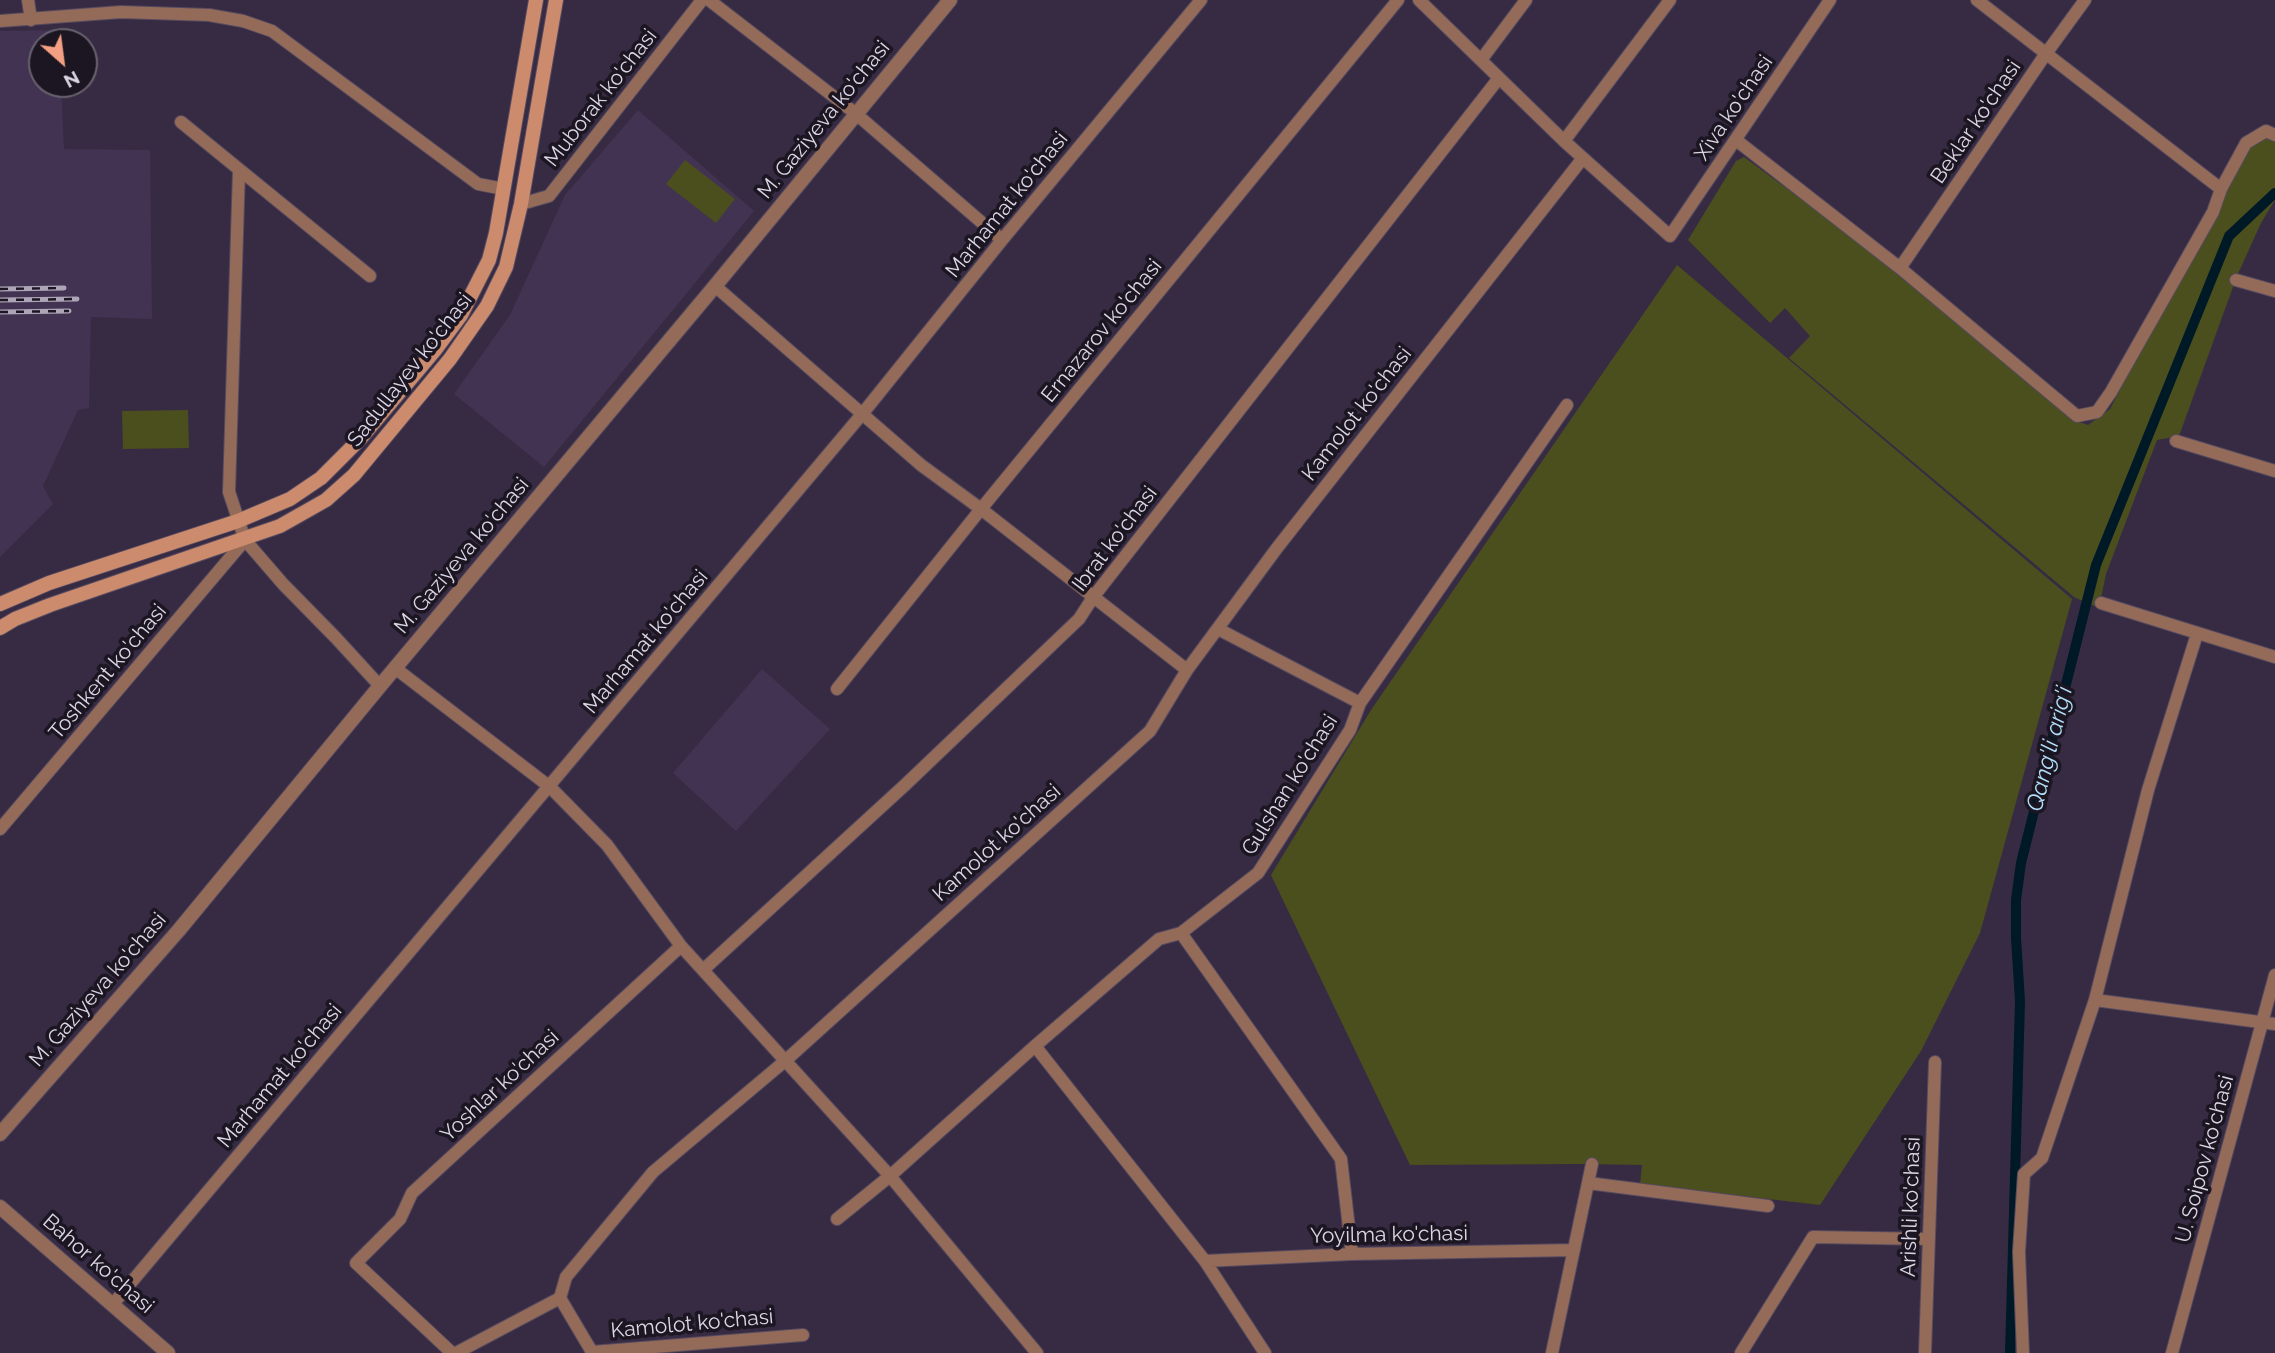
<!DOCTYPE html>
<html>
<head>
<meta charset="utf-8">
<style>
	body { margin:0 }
	#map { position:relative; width:2275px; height:1353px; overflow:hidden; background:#372b43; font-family:Raleway,sans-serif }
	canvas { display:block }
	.north { position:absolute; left:28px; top:28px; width:70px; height:70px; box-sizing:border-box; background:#1b1621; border:2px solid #68626f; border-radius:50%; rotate:152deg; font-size:19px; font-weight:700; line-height:28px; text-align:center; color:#dcd5e5 }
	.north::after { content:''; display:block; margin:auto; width:24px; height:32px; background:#f39f84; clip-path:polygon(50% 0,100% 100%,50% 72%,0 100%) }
</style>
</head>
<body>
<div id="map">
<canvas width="2275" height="1353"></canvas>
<div class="north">N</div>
</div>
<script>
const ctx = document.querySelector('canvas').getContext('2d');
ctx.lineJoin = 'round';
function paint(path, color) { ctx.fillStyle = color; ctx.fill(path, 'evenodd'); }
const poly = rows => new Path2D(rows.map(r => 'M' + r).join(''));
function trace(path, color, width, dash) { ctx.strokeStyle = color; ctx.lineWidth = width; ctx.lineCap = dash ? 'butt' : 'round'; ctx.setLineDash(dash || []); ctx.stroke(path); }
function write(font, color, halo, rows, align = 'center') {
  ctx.font = font + ' Raleway,sans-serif'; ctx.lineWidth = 7; ctx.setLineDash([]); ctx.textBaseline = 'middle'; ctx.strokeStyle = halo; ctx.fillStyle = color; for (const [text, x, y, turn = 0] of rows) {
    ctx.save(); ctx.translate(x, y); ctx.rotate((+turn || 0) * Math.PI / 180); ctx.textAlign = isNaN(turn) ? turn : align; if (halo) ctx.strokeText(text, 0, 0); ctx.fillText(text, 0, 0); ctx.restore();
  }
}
paint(poly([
	[59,30,59,42,42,42,42,84,61,84,64,149,150,150,152,319,91,317,89,408,78,410,43,486,53,504,0,557,0,31],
	[638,110,754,211,544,467,454,394,510,315,565,195],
	[762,669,830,729,736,831,673,773]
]), '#423352');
paint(poly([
	[2267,136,2275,138,2275,200,2261,223,2237,276,2179,436,2157,440,2106,574,2099,608,2074,597,1789,358,1810,336,1785,308,1770,323,1688,240,1736,161,1744,157,1846,232,2073,420,2088,425,2110,409,2147,338,2202,242,2247,151,2257,140],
	[685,160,735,199,716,223,666,184],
	[1677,265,2072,599,1980,933,1921,1051,1820,1205,1640,1184,1642,1165,1583,1164,1410,1165,1271,875,1371,710],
	[188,410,189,448,123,449,122,411]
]), '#4b4f1e');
trace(poly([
	[2010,1353,2020,1001,2016,938,2016,900,2021,863,2096,565,2229,236,2275,193]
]), '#001927', 10);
const minor = poly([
	[28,0,31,20],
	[709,0,855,113,1002,240],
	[1419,0,1564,141,1670,236,1830,0],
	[1977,0,2221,189,2246,143,2266,131,2275,135],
	[0,21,121,12,209,15,243,21,272,31,478,184,504,189],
	[1481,60,1526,0],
	[181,122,370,276],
	[1736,140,1900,268,2077,416,2097,412,2111,392,2213,212,2221,189],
	[1564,141,1670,0],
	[239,170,229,492,245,540,283,584,336,638,380,686],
	[521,204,549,196,702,0],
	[1900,268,2045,55,2085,0],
	[2236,280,2275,291],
	[715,286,921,465,981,509,1187,670],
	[2176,441,2275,471],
	[2101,603,2275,657],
	[1218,629,1360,703],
	[2197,634,2148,790,2095,1000,2275,1024],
	[395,668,550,787,607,845,681,946,890,1176,1037,1353],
	[837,689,981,509,1398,0],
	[0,829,245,540],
	[1181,933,1341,1159,1352,1254],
	[703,970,905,785,1079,619,1094,596,1499,78],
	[1035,1046,1205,1261,1265,1353],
	[1588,1183,1768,1206],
	[837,1219,890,1176,1035,1046,1159,939,1181,933,1258,873,1350,730,1360,703,1567,405],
	[1205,1261,1352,1254,1574,1250],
	[113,1304,863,413,1002,240,1201,0],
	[803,1335,592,1352,560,1298,566,1277,653,1172,785,1061,1150,731,1187,670,1277,548,1583,158],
	[452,1353,356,1263,400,1219,412,1193,681,946],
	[456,1353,560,1298],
	[1552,1353,1592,1164],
	[1741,1353,1813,1237,1929,1239],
	[1925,1353,1935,1062],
	[2023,1353,2019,1252,2024,1174,2042,1158,2095,1000],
	[2172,1353,2275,975]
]);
const tertiary = poly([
	[0,1134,179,930,380,686,715,286,950,0],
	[0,1207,168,1353]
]);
const secondary = poly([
	[0,604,49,583,238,521,290,499,321,478,360,439,435,350,461,315,489,260,496,233,536,0],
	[0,628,15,619,50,605,280,526,326,500,354,475,450,359,487,306,506,267,521,204,556,0]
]);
trace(minor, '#554a60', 14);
trace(tertiary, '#554a60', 16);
trace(secondary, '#554a60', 16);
trace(minor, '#946b58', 12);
trace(tertiary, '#946b58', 14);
trace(secondary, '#cb8b6c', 14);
const rail = poly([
	[0,289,64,288],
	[0,300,77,299],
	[0,312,69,311]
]);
trace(rail, '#ada4b7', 5);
trace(rail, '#1b1621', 2.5, [8]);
write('21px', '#dcd5e5', '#1b1621', [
	["Muborak ko'chasi",601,98,-52],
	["Xiva ko'chasi",1734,108,-56],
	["M. Gaziyeva ko'chasi",824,120,-51],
	["Beklar ko'chasi",1976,122,-56],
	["Marhamat ko'chasi",1007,205,-51],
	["Ernazarov ko'chasi",1102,331,-51],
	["Sadullayev ko'chasi",410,370,-52],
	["Kamolot ko'chasi",1357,414,-52],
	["Ibrat ko'chasi",1115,539,-53],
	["M. Gaziyeva ko'chasi",462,556,-50],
	["Marhamat ko'chasi",646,642,-50],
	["Toshkent ko'chasi",108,672,-50],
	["Gulshan ko'chasi",1290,785,-58],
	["Kamolot ko'chasi",997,843,-42],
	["M. Gaziyeva ko'chasi",98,990,-49],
	["Marhamat ko'chasi",280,1076,-50],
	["Yoshlar ko'chasi",500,1086,-43],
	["U. Soipov ko'chasi",2205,1159,-75],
	["Arishli ko'chasi",1911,1207,-88],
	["Yoyilma ko'chasi",1389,1235,-1],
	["Bahor ko'chasi",98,1264,41],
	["Kamolot ko'chasi",692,1324,-5]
]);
write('italic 23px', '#b2defb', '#1b1621', [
	["Qang'li arig'i",2050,749,-76]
]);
</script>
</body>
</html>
